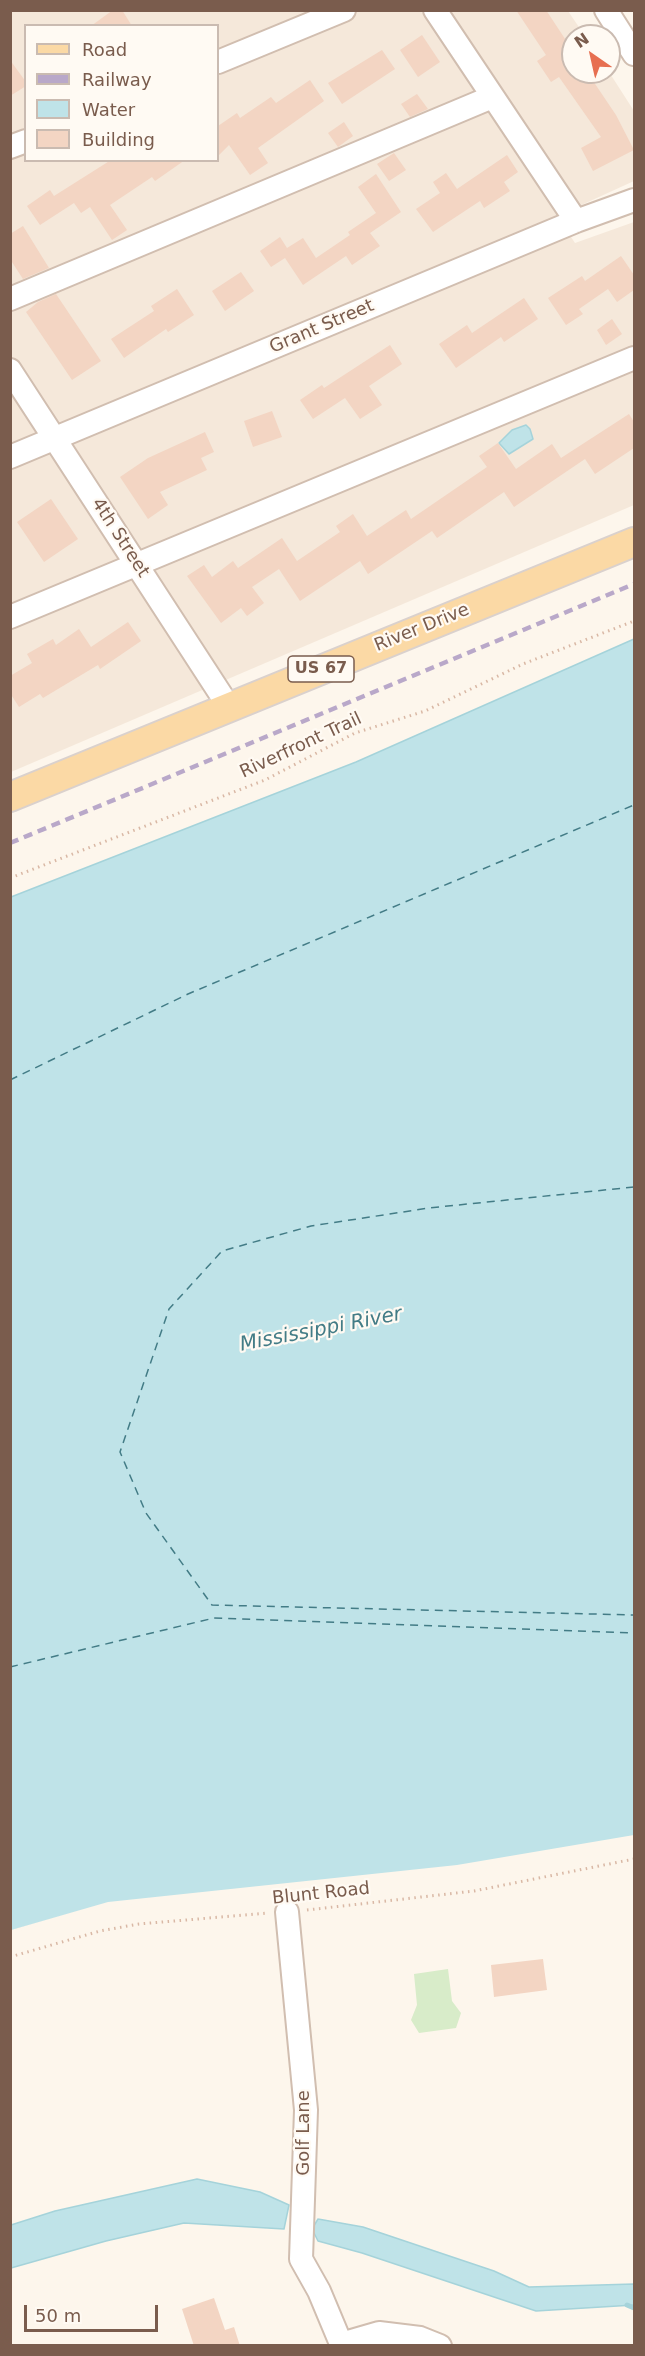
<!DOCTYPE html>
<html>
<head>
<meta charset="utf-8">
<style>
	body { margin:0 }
	#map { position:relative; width:645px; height:2356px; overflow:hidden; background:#fdf6ec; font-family:"DejaVu Sans",sans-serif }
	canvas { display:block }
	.frame { position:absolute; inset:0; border:12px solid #7a5c4d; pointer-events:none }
	.legend { position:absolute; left:24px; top:24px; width:195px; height:138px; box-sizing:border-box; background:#fffaf3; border:2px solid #cabbb1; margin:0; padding:8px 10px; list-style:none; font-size:18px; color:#7a5c4d }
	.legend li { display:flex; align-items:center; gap:12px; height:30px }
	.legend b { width:30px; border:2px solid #cabbb1 }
	.north { position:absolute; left:561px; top:24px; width:60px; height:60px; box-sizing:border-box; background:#fffaf3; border:2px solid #cabbb1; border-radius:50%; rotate:326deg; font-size:16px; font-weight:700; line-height:24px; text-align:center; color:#7a5c4d }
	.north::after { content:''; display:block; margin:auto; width:21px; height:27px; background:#e76f51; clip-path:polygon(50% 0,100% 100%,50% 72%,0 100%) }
	.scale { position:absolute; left:24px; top:2305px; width:134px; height:27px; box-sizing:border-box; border:3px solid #7a5c4d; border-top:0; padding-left:8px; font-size:18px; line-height:21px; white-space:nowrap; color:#7a5c4d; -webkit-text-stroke:4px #fffaf3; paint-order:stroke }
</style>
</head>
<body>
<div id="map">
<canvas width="645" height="2356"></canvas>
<div class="frame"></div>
<ul class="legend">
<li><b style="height:8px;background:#fbd9a5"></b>Road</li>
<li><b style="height:8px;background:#b9a8c9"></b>Railway</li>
<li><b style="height:16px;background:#bfe3e8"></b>Water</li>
<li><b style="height:16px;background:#f3d5c3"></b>Building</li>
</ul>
<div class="north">N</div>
<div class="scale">50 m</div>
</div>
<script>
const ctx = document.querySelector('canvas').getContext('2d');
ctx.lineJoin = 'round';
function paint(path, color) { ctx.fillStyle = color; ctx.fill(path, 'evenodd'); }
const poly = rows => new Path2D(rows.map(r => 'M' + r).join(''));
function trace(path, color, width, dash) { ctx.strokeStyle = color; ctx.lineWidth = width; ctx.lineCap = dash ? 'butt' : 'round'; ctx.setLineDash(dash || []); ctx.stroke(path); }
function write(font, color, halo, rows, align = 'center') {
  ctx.font = font + ' "DejaVu Sans",sans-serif'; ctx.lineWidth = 4.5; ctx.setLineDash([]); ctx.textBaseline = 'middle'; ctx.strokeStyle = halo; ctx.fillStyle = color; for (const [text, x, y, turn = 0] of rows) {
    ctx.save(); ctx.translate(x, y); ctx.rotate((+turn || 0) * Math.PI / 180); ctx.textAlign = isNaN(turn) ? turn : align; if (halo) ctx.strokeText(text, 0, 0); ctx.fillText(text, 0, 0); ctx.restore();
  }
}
paint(poly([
	[11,11,421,11,575,243,634,222,634,505,11,772],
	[26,26,218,26,218,160,26,160],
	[445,11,568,11,585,36,573,36,573,72,609,72,634,111,634,181,577,207]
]), '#f5e8da');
paint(poly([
	[448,1969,452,2001,461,2013,456,2028,419,2033,411,2020,417,2005,414,1974]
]), '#d8ecc9');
const water = poly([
	[526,425,530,429,533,439,509,454,499,443,512,430,526,425],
	[634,639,634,1838,448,1873,107,1904,11,1931,11,897,356,762,634,639],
	[197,2179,260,2192,289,2205,284,2229,184,2223,106,2241,11,2268,11,2225,55,2211,197,2179],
	[318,2219,363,2227,494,2271,529,2287,634,2284,634,2305,536,2311,362,2253,318,2241,312,2229,318,2219]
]);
paint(water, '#bfe3e8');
trace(water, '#a5d3da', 1.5);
paint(poly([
	[634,1835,634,1841,448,1875,107,1907,10,1934,11,1930,108,1902,457,1865]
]), '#fdf6ec');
trace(poly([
	[627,2305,634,2308]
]), '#a5d3da', 5);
trace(poly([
	[10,1080,188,994,634,805],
	[634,1187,429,1208,311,1226,222,1251,169,1309,120,1452,146,1513,212,1605,634,1615],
	[10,1667,214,1618,634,1633]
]), '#437c86', 1.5, [8, 6]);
paint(poly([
	[113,10,122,10,132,26,91,26],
	[516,10,546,10,573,51,573,72,587,72,616,115,634,150,593,171,581,148,601,137,559,77,551,82,537,61,546,55],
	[422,35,440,62,418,77,400,50],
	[382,50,395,69,342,104,328,83],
	[10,60,26,82,26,86,10,96],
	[310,80,324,101,258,148,268,163,250,175,229,145,218,156,218,126,237,113,240,118,271,97,276,103],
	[417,94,428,109,410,117,401,104],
	[344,122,353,136,338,147,328,133],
	[394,153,406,170,389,181,377,164],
	[507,155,518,172,504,182,510,191,484,208,480,201,433,232,416,209,440,193,433,182,446,173,457,189],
	[111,160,185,160,155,181,152,177,110,205,127,230,112,240,90,207,81,213,74,203,40,225,27,206,50,190,54,196],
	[376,174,401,212,370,233,380,246,352,265,346,256,303,285,285,258,271,267,260,251,280,237,287,248,303,238,316,258,350,235,348,232,376,213,358,187],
	[23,226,49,268,23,279,10,259,10,234],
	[621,256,634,275,634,290,617,302,608,289,579,309,583,314,566,325,548,298,582,276,585,281],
	[241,272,254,291,225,311,212,291],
	[177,289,194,315,168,332,166,329,124,358,111,339,154,311,151,306],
	[56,294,101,361,72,380,26,312,38,302],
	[524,298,538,319,504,342,501,337,456,368,439,344,467,325,472,333],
	[612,319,622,334,606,345,597,330],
	[390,345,402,364,369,386,382,405,360,419,345,398,313,419,300,400,322,385,324,388],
	[272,411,282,437,253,447,244,421],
	[629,414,634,422,634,448,595,474,585,459,514,507,504,492,437,538,432,531,368,574,360,561,300,601,279,569,252,587,264,603,247,616,241,608,221,623,187,576,204,565,212,577,233,561,238,568,282,538,297,561,340,532,336,526,353,514,367,536,406,510,411,519,487,467,479,456,498,443,516,469,552,444,561,458],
	[205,432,214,452,201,458,207,470,160,492,168,505,148,519,120,477,148,458],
	[51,499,78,539,44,562,17,522],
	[128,622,141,641,100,669,98,665,43,698,40,694,19,707,10,693,10,676,32,663,27,654,53,639,56,645,79,629,91,647],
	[543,1959,547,1990,494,1997,491,1965],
	[214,2298,225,2330,234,2327,240,2346,194,2346,182,2309]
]), '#f3d5c3');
const minor = poly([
	[435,10,576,221],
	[606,10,634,54],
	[218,62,344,10],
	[10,147,26,141],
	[10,299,492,97],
	[10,370,229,707],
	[10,457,576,221,634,200],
	[10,617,634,358],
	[287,1912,306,2110,301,2259,319,2291,342,2346],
	[341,2344,379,2333,420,2338,440,2346]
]);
const major = poly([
	[10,797,634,542]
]);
trace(minor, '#d1beb0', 26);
trace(major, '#dad1cd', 32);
trace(poly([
	[10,878,265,780,355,733,425,711,523,664,634,621],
	[307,1910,474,1891,634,1859],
	[10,1957,100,1931,139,1924,268,1913]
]), '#d9b8a5', 3, [1.5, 4.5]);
trace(minor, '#fff', 22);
trace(major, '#fbd9a5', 28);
trace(poly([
	[10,843,634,584]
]), '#b9a8c9', 4.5, [9, 6]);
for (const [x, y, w] of [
	[321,669,66]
]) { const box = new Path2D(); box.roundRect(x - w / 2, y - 13, w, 26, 4.5); ctx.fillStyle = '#fffaf3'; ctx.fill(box); trace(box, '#7a5c4d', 1.5); }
write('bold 16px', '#7a5c4d', null, [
	["US 67",321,669]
]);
write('18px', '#7a5c4d', '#fffaf3', [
	["Grant Street",322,327,-23],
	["4th Street",120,538,57],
	["River Drive",422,628,-22],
	["Riverfront Trail",301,746,-25],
	["Blunt Road",321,1894,-6],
	["Golf Lane",304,2133,-90]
]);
write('italic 20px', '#437c86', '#fffaf3', [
	["Mississippi River",321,1330,-11]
]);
</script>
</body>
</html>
